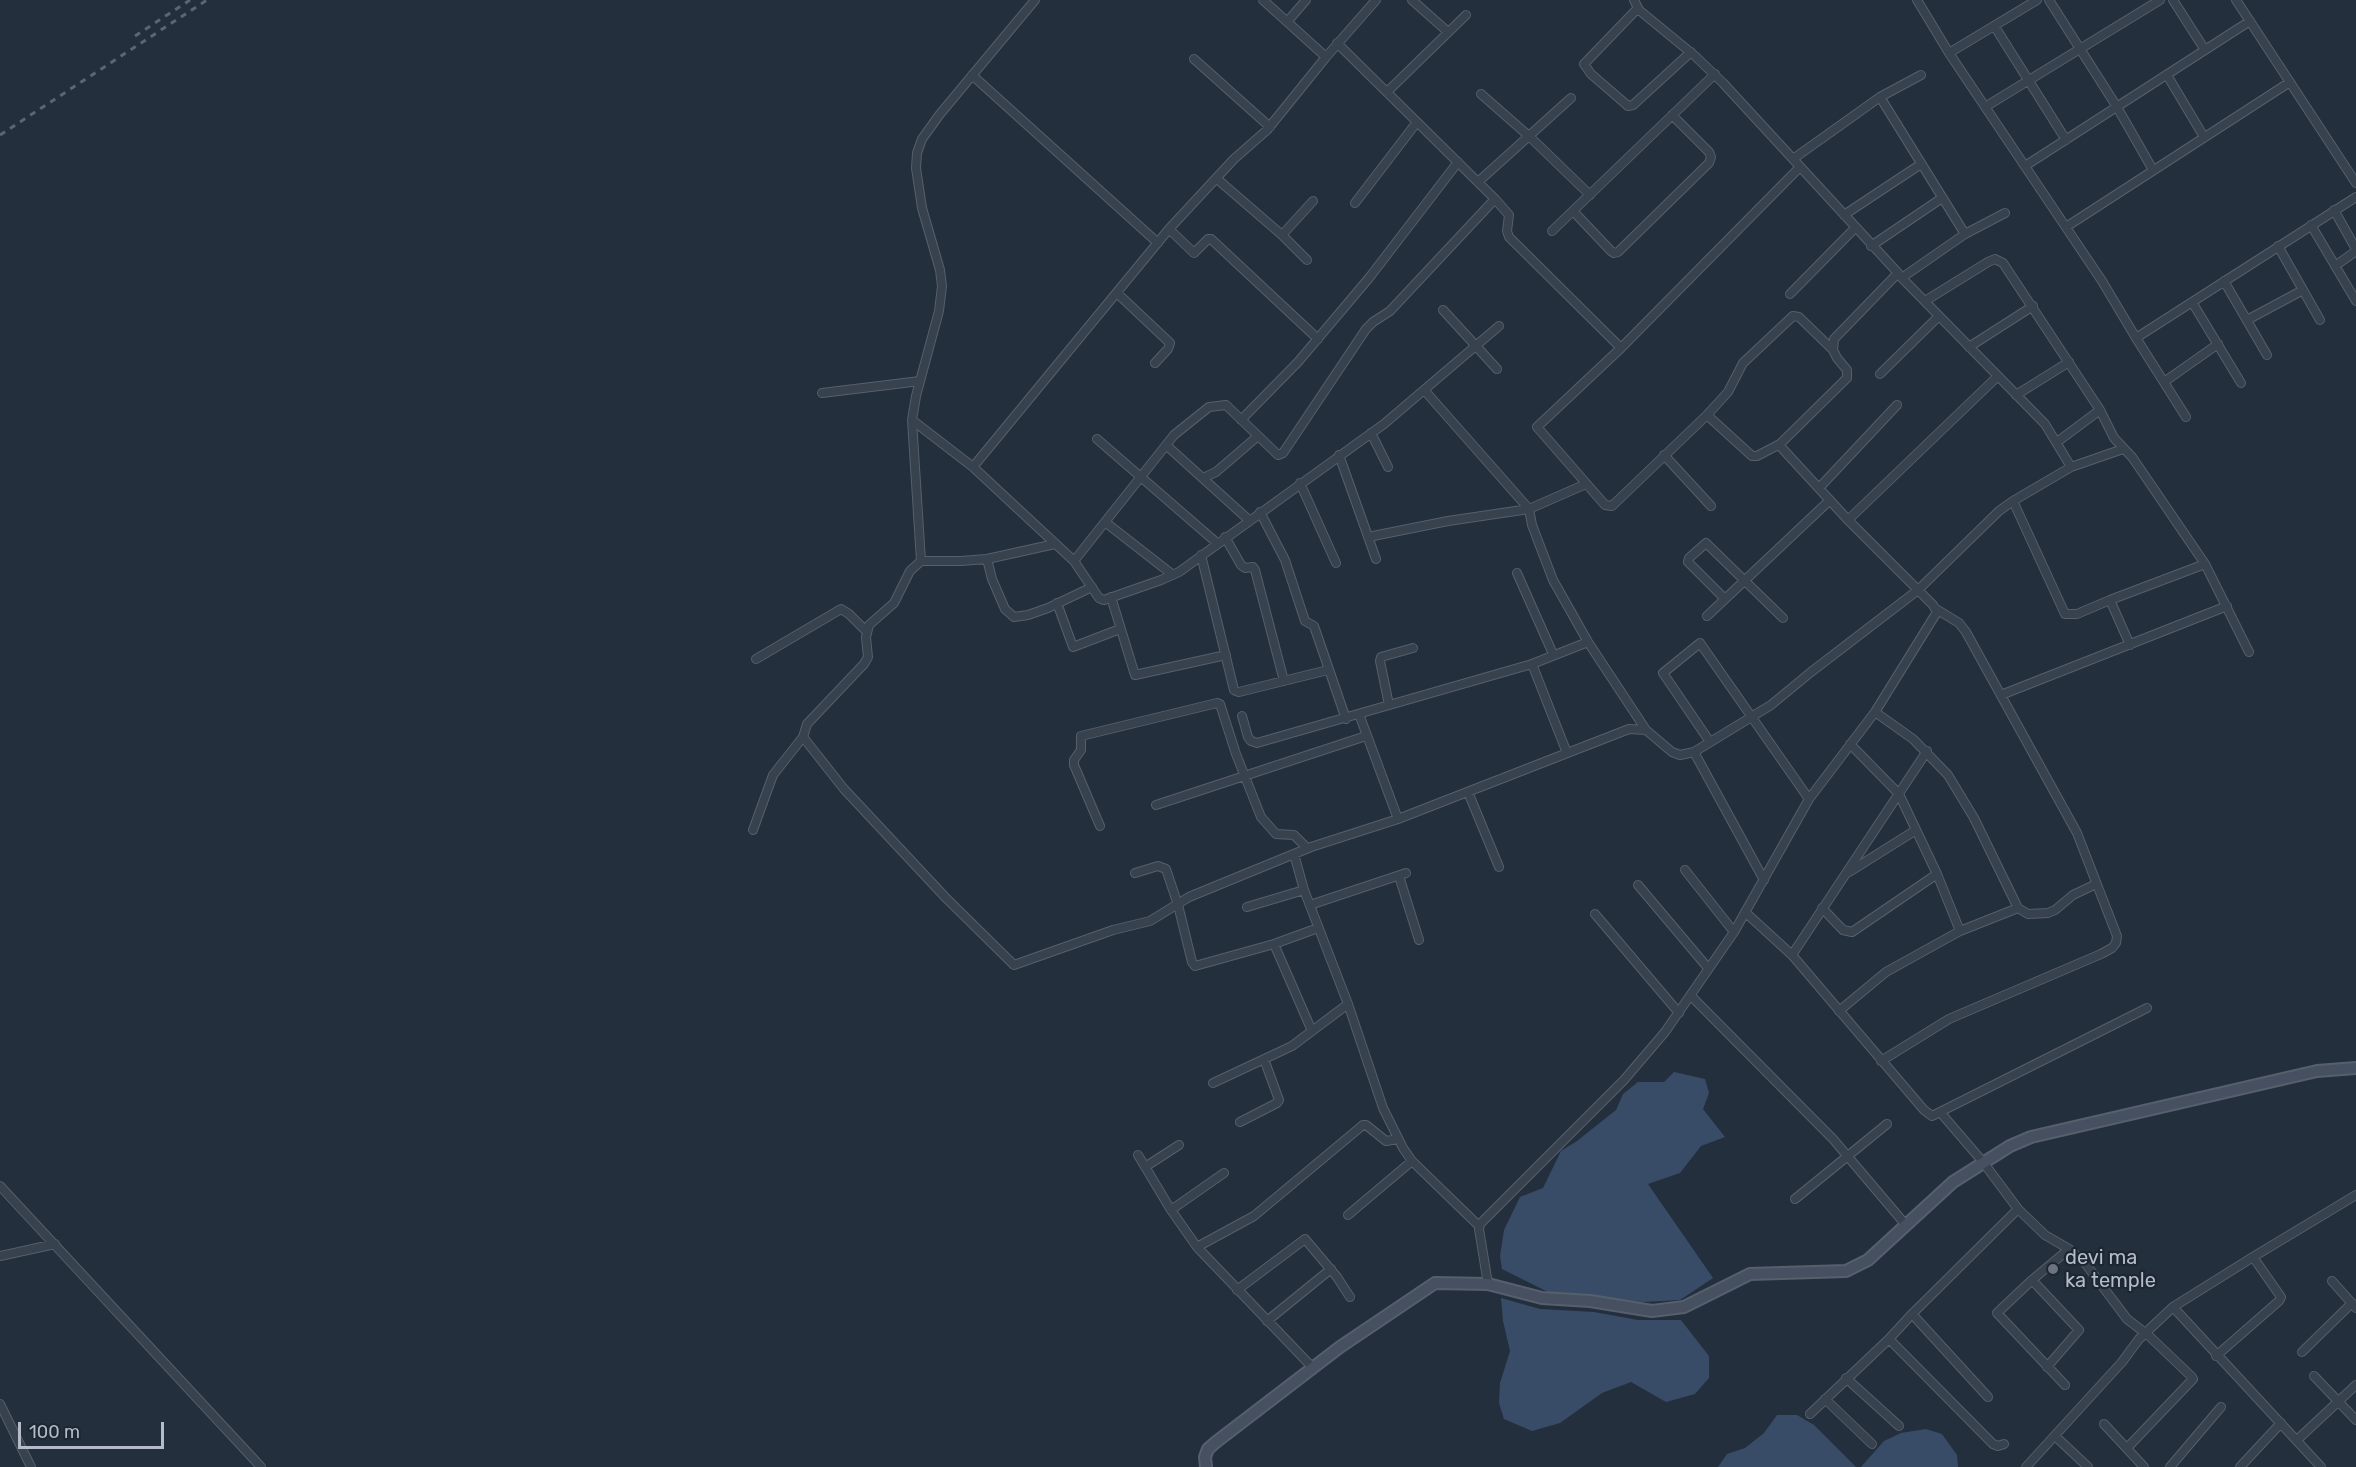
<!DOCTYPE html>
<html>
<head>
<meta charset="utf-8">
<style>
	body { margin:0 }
	#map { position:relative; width:2356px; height:1467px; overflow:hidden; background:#242f3e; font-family:Rubik,sans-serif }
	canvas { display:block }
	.scale { position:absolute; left:18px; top:1422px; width:146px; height:27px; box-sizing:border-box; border:3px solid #b4bcc9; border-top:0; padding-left:8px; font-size:18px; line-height:21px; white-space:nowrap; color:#b4bcc9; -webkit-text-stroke:4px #1d2633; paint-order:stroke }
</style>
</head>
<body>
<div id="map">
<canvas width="2356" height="1467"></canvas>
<div class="scale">100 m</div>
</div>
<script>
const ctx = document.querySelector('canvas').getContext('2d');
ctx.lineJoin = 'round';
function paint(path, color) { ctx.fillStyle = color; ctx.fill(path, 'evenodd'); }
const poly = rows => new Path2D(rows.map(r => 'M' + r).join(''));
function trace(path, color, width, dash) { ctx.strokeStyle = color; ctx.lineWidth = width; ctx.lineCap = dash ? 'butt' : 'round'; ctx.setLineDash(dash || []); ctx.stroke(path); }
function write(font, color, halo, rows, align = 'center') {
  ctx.font = font + ' Rubik,sans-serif'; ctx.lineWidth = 4.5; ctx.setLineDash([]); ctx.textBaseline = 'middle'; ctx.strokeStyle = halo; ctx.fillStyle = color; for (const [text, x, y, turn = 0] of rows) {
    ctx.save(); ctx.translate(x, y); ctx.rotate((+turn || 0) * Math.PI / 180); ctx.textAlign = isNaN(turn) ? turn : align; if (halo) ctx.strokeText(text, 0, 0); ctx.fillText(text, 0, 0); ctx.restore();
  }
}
paint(poly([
	[1674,1072,1705,1079,1709,1093,1703,1109,1725,1137,1701,1146,1680,1173,1648,1184,1713,1278,1680,1300,1643,1302,1550,1293,1502,1269,1500,1256,1504,1230,1520,1197,1543,1188,1561,1151,1577,1141,1616,1110,1623,1094,1638,1082,1664,1082],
	[1501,1298,1540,1309,1594,1312,1638,1320,1681,1320,1709,1356,1709,1378,1695,1394,1666,1402,1631,1382,1602,1393,1560,1423,1532,1431,1504,1419,1499,1403,1500,1383,1510,1351,1503,1321],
	[1777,1415,1797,1415,1814,1425,1856,1467,1718,1467,1727,1454,1745,1448,1764,1433],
	[1926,1429,1942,1434,1957,1455,1958,1467,1861,1467,1884,1441,1901,1433]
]), '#394c67');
const street = poly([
	[1035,0,940,114,922,139,917,153,916,168,922,208,940,270,942,286,939,311,916,396,912,420,921,561,961,561,987,559,1055,544],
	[1263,0,1326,57],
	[1412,0,1448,32],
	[1917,0,1949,53,2102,281,2136,338],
	[2049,0,2117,107,2153,170],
	[2173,0,2205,50],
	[2236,0,2356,183],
	[1638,8,1584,64,1591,74,1628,106,1633,105,1691,52],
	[1287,22,1306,0],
	[1995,27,2066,140],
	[1337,43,1495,199,1509,215,1507,231,1509,237,1621,348],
	[1949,53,2037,0],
	[1194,59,1270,127],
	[972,75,1158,243],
	[2167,75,2204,137],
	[1387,92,1466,15],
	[1481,94,1530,137,1590,195],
	[1880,97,1965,234],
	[1985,107,2160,0],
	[1793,159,1880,97,1921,75],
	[2025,166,2250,21],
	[1800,167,1621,348,1537,427,1605,505,1612,506,1707,415,1728,392,1743,363,1793,316,1799,317,1833,350],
	[1216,178,1282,235,1307,260],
	[1478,182,1571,98],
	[1355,203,1417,122],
	[2334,210,2356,249],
	[1573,211,1611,251,1614,253,1618,252,1709,163,1711,157,1709,152,1672,115],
	[1844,215,1921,164],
	[2311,225,2356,301],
	[2066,227,2290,82],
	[1169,229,1194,253,1208,239,1211,239,1318,339],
	[1552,231,1715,74],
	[1282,235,1313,201],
	[1871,246,1942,198],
	[2278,246,2320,320],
	[2335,266,2356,251],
	[1898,274,2045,424,2071,467],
	[1903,277,1965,234,2005,213],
	[2224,281,2267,355],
	[1117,293,1170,343,1168,349,1155,363],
	[1790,294,1855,228],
	[1925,301,1988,262,1995,259,2003,263,2100,410,2114,438,2132,457,2205,564,2249,652],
	[2192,302,2241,383],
	[1443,310,1497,369],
	[2247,320,2303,290],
	[1969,347,2033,306],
	[1880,374,1939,316],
	[2164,382,2218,344],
	[1425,391,1529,509,1532,525,1553,580,1588,642,1646,730],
	[822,393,920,381],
	[2016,395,2069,362],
	[1707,415,1752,456,1757,456,1780,444],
	[2186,417,2136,338,2356,197],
	[912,420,973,467,1074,561,1099,598,1104,600,1161,580,1179,572,1384,424,1499,326],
	[1241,420,1298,362,1369,278,1458,162],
	[1371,433,1388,467],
	[1097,439,1217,543],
	[2057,442,2100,410],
	[1166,445,1250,521],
	[1339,455,1376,559],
	[1664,455,1711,506],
	[973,467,1169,229,1234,159,1267,130,1326,57,1376,0],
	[1203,478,1216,472,1258,436],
	[1300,483,1336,563],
	[1819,488,1897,405],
	[2013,501,2065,614,2077,614,2110,600],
	[1260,512,1285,560,1305,621,1314,626,1346,719],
	[1848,520,1998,376],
	[1105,522,1173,575],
	[1225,537,1241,565,1245,568,1253,567,1255,570,1284,681],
	[1368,537,1448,521,1529,509,1586,484],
	[1201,555,1234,690,1239,692,1328,670],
	[987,559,992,579,1005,609,1014,617,1028,615,1048,608,1092,587],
	[921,561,910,571,894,603,869,625,866,637,868,657,864,664,807,724,803,737,844,789,946,898,1014,965,1113,930,1150,921,1189,897,1311,847,1398,819,1629,729,1646,730,1672,752,1680,755,1694,752,1771,705,1811,672,1918,590,1999,511,2013,501,2071,467,2123,449],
	[1074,561,1174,435,1209,407,1226,405,1278,455,1283,453,1366,329,1373,322,1390,311,1495,199],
	[1517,573,1553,654],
	[1111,597,1135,675,1226,655],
	[1725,599,1688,562,1689,558,1706,543,1783,618],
	[1057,603,1073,647,1120,629],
	[1707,616,1830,500],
	[2130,645,2110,600,2205,564],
	[756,659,841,609,849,614,866,631],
	[1532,664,1567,753],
	[2001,695,2227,606],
	[1389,705,1380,661,1381,657,1413,648],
	[1359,714,1398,819],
	[1242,716,1248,737,1251,741,1257,743,1532,664,1588,642],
	[1710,742,1663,673,1700,643,1809,799],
	[1850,744,1899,794,1937,874,1960,931],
	[1694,752,1764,880],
	[1468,792,1499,867],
	[1156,805,1366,736],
	[1100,826,1074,765,1074,760,1081,750,1081,736,1217,703,1220,704,1236,754,1261,817,1276,834,1294,835,1307,848],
	[753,830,773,775,803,737],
	[1294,854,1304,890,1348,1004,1383,1108,1403,1148,1412,1161,1479,1226],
	[1685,870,1734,932],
	[1849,872,1916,830],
	[1135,873,1158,866,1166,869,1178,905,1192,962,1195,966,1274,944,1318,928],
	[1399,876,1419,940],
	[1638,885,1708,968],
	[1310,905,1406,873],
	[1247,907,1304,890],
	[1822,908,1843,930,1852,932,1937,874],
	[2018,908,2028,914,2048,913,2055,910,2073,895,2096,884],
	[1745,912,1792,955,1924,1110,1932,1116,1940,1112,1983,1162,2018,1209,2045,1235,2069,1249,2085,1263,2127,1319,2149,1336,2192,1377,2193,1379,2128,1447],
	[1595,914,1679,1013],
	[1274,944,1312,1031],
	[1792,955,1927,751],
	[1691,996,1833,1139,1905,1224],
	[1839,1011,1886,972,1960,931,2018,908,1974,818,1948,775,1913,739,1875,712],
	[1881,1061,1949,1019,2101,954,2112,948,2116,943,2117,936,2077,833,1966,632,1959,623,1936,609],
	[1213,1083,1292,1046,1348,1004],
	[1940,1112,2147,1008],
	[1240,1122,1277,1103,1279,1100,1264,1059],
	[1138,1155,1171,1210,1197,1247,1313,1368],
	[1145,1167,1179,1145],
	[0,1186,261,1467],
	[1795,1199,1887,1124],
	[1171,1210,1224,1173],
	[1348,1215,1412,1161],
	[1197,1247,1254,1216,1363,1125,1366,1125,1386,1141,1398,1139],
	[0,1256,55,1244],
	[2032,1280,2079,1330,2047,1367],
	[2332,1281,2356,1308],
	[1488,1284,1479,1229,1480,1224,1624,1080,1665,1032,1734,932,1809,799,1875,712,1937,612,1933,605,1848,520,1780,446,1781,443,1847,378,1847,370,1837,358,1833,350,1834,339,1898,273,1723,83,1695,56,1639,10,1634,0],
	[1237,1290,1305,1239,1337,1277,1350,1297],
	[2173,1307,2321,1467],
	[1267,1321,1331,1269],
	[1889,1339,1912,1314],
	[2302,1352,2352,1303],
	[2216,1356,2279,1301,2281,1297,2253,1257],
	[2314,1376,2356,1420],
	[1846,1378,1899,1426],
	[2065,1385,1997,1313,2032,1280,2069,1249],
	[1988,1397,1912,1314,2018,1209],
	[1825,1399,1872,1444],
	[0,1404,31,1467],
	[1810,1414,1889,1339,1993,1444,1998,1446,2004,1444],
	[2104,1424,2144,1467],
	[2055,1436,2088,1467],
	[2297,1440,2356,1385],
	[2026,1467,2122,1362,2139,1339,2173,1307,2253,1257,2356,1195],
	[2170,1467,2221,1407],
	[2240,1467,2281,1423]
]);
const secondary = poly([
	[1206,1467,1205,1457,1208,1449,1216,1442,1340,1347,1435,1283,1488,1284,1542,1298,1590,1301,1652,1311,1684,1307,1750,1274,1846,1271,1868,1260,1953,1182,2010,1146,2031,1137,2317,1071,2356,1068]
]);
trace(street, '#565f6c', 10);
trace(secondary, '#565f6c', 14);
trace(street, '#38414e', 8);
trace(secondary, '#465061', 10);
trace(poly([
	[135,36,190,0],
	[0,135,207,0]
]), '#5a6575', 3, [6, 6]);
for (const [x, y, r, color] of [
	[2053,1269,6,"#6b7280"]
]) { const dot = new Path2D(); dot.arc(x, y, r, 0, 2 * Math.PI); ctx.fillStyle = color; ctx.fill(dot); trace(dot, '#1d2633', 2); }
write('20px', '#b4bcc9', '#1d2633', [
	["devi ma",2065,1258],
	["ka temple",2065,1281]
], 'left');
</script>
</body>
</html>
